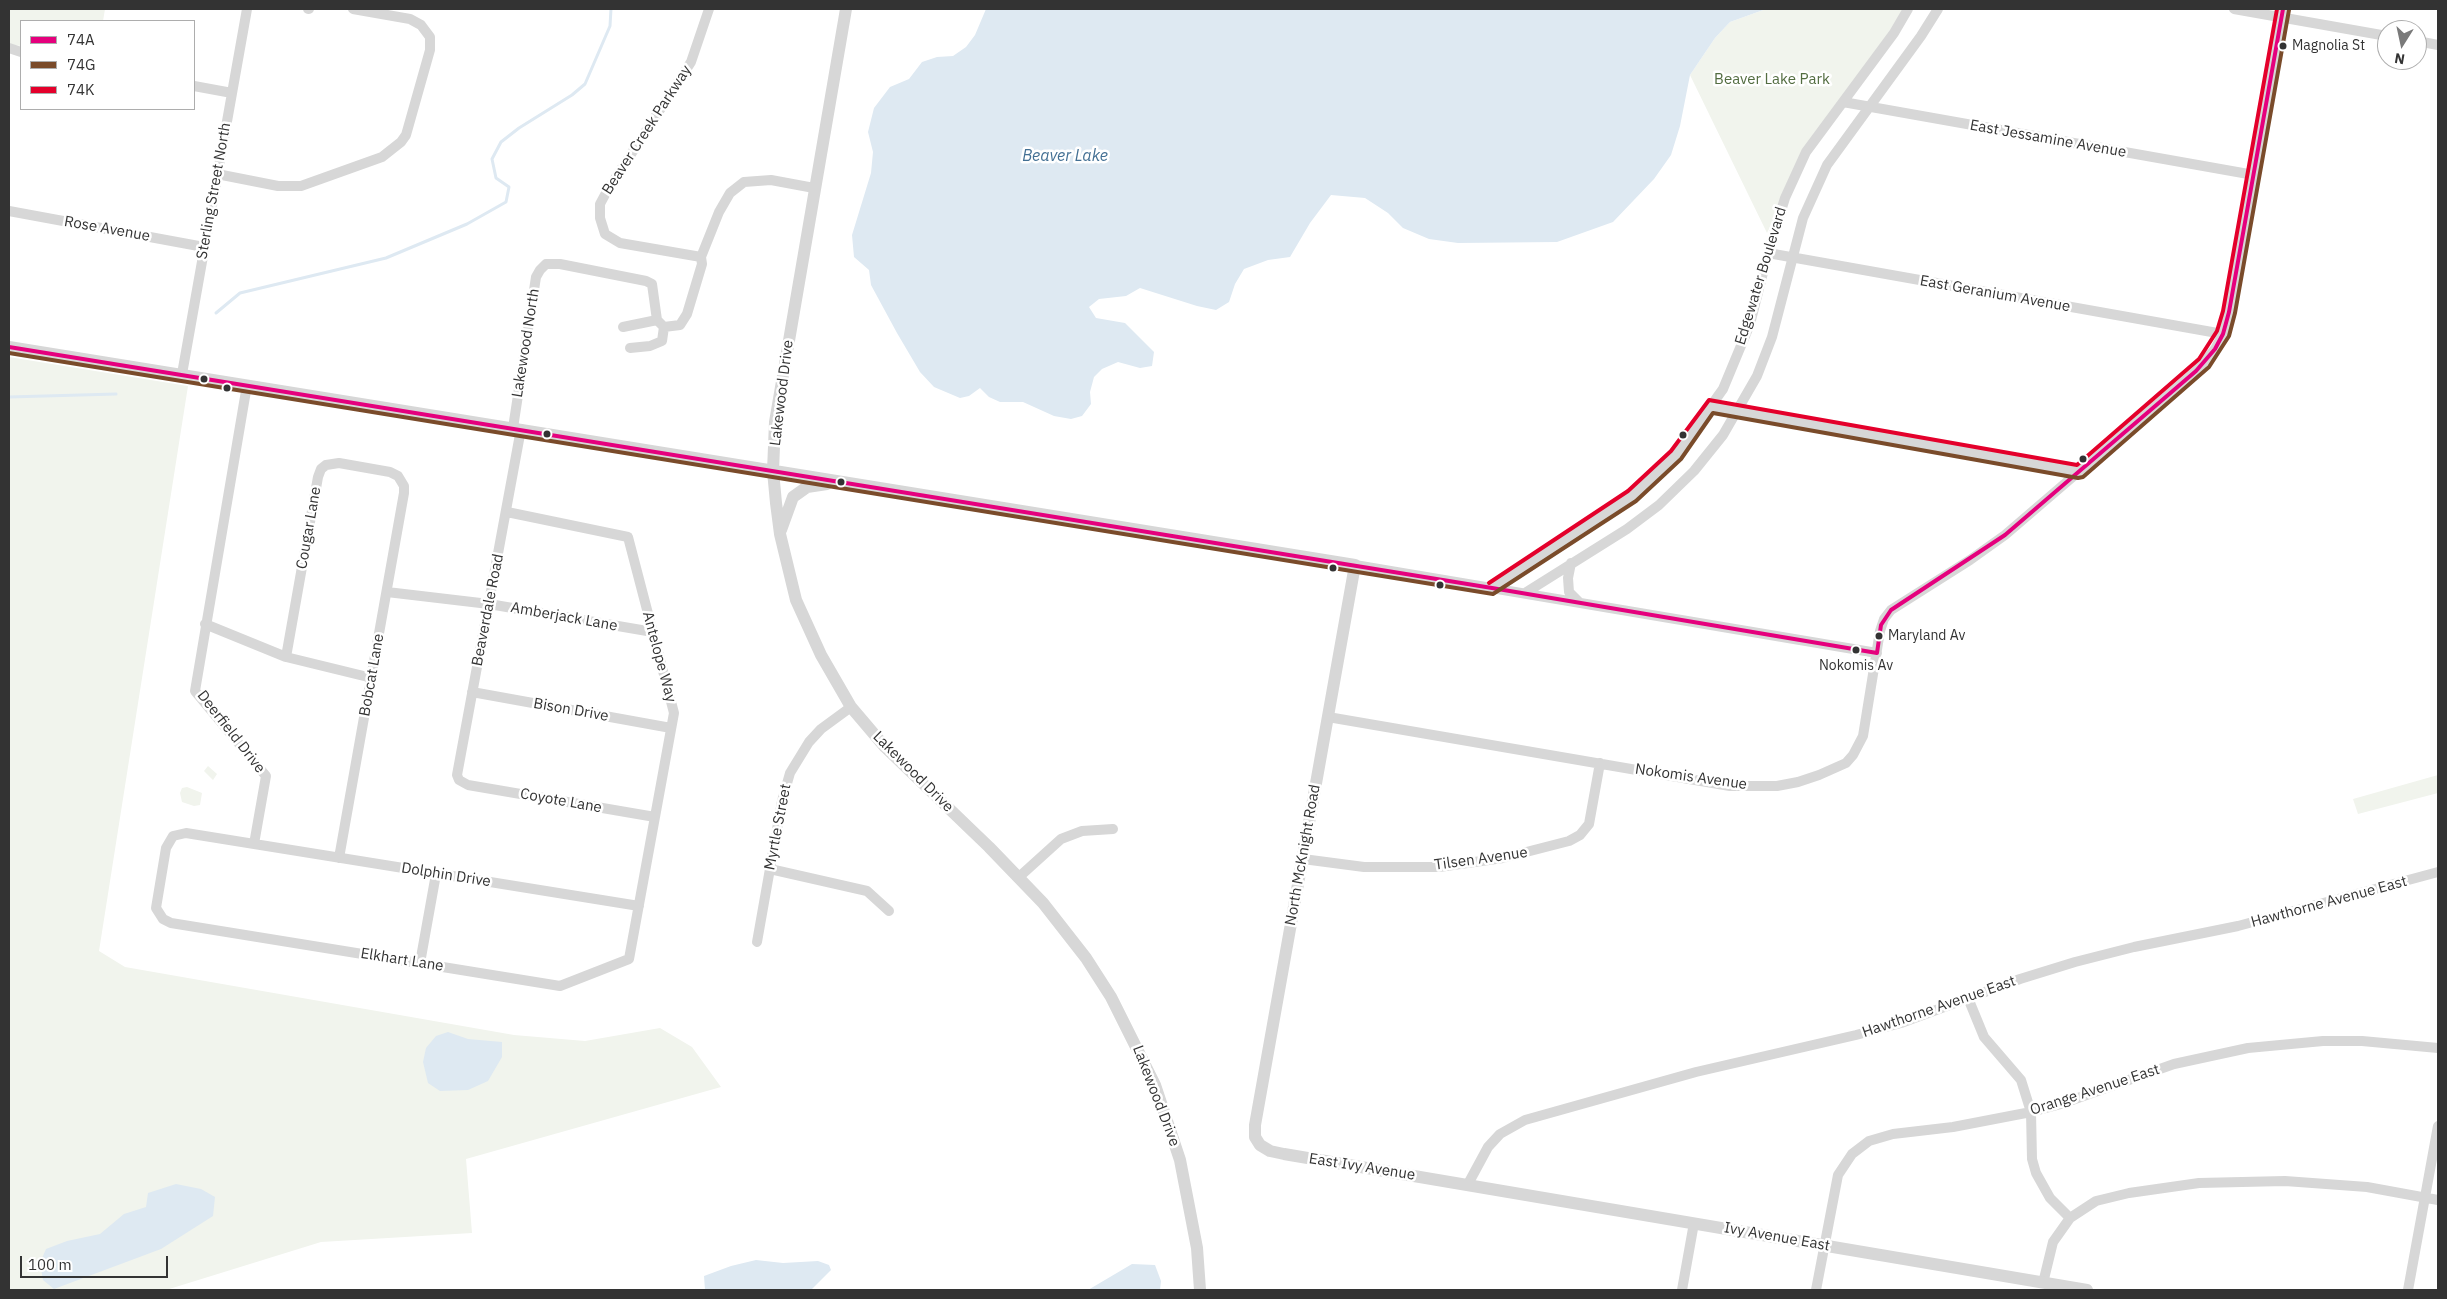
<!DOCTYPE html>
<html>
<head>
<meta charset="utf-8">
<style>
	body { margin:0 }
	#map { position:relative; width:2447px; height:1299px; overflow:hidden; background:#fff; font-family:"IBM Plex Sans",sans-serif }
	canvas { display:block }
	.frame { position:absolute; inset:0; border:10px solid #333; pointer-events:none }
	.legend { position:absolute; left:20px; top:20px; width:175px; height:90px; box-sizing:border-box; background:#fff; border:1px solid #adadad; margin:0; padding:6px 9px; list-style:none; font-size:15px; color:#333 }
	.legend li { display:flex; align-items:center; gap:10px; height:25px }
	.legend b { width:25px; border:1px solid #adadad }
	.north { position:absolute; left:2377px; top:20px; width:50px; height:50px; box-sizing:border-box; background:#fff; border:1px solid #adadad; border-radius:50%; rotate:190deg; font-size:14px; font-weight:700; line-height:20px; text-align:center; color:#333 }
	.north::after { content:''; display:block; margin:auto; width:18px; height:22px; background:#7a7a7a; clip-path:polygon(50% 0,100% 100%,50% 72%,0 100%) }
	.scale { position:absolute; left:20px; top:1256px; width:148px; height:22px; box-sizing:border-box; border:2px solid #333; border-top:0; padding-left:6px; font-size:15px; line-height:18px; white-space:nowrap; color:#333; -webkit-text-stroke:4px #fff; paint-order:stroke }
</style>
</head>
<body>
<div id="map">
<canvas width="2447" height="1299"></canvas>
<div class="frame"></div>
<ul class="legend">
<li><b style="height:6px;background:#e5007d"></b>74A</li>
<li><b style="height:6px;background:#7a4b2a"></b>74G</li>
<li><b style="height:6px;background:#e4002b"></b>74K</li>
</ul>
<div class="north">N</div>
<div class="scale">100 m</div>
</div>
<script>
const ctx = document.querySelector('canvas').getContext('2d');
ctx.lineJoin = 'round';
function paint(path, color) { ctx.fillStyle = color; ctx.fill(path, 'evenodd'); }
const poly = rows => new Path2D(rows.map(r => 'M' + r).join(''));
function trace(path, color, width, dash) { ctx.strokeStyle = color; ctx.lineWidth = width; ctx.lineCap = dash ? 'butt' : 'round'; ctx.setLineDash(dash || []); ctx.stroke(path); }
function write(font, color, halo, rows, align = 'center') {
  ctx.font = font + ' "IBM Plex Sans",sans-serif'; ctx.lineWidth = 5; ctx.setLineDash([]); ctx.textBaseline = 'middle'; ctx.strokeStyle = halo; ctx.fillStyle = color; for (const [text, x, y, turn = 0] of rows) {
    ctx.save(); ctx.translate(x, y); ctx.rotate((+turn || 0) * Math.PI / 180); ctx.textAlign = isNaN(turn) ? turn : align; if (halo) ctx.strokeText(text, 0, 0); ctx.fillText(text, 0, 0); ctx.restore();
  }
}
paint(poly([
	[9,9,105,9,103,21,21,21,21,46,9,44],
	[1766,9,1908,9,1806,152,1767,233,1690,75,1715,38,1730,22],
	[9,357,188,386,99,951,125,967,514,1035,585,1041,660,1028,692,1047,721,1087,466,1159,472,1233,321,1242,166,1290,9,1290],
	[208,766,217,774,213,780,204,771],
	[2438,775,2438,793,2358,814,2353,799],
	[187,787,202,793,200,805,194,806,182,802,180,793,182,788]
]), '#f1f4ed');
paint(poly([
	[986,9,1766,9,1730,22,1715,38,1690,75,1680,126,1671,155,1654,179,1613,222,1557,242,1458,243,1429,239,1403,228,1388,213,1365,198,1331,195,1310,223,1290,257,1268,260,1244,269,1235,284,1229,302,1216,310,1197,306,1140,288,1126,296,1099,299,1089,307,1096,318,1125,323,1154,352,1152,366,1140,368,1118,362,1102,369,1094,377,1090,392,1091,404,1082,416,1071,419,1054,416,1023,402,1000,402,989,397,980,388,969,396,960,398,934,387,920,372,897,333,871,285,869,270,854,257,852,235,871,173,873,152,868,132,874,108,890,87,909,79,922,62,937,57,953,56,966,47,975,35],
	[448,1032,468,1039,502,1042,502,1057,488,1081,468,1090,440,1091,428,1083,423,1062,426,1048,436,1036],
	[176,1184,201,1189,215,1197,213,1216,161,1249,54,1289,43,1280,40,1263,46,1249,67,1241,100,1234,124,1214,146,1207,148,1193],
	[756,1260,783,1263,818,1261,829,1265,831,1270,811,1290,705,1290,704,1276,731,1266],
	[1132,1264,1155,1265,1161,1281,1160,1290,1088,1290]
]), '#dee9f2');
trace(poly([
	[216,313,240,293,386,258,467,224,506,202,509,187,496,178,492,159,501,142,519,128,572,95,585,84,610,26,611,9],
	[9,397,116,394]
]), '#dee9f2', 3);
trace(poly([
	[308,9,309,9],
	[709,9,691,62,607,191,600,204,600,218,605,234,620,243,701,257,719,212,730,193,744,182,771,180,814,188],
	[2234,9,2387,36],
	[2417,41,2438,45],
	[9,48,21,52],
	[194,86,232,93],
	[1843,102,2254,175],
	[217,174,278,186,301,186,382,157,401,142,406,135,430,50,430,37,421,25,410,19,353,9],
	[9,211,204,247],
	[1768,253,2223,334],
	[623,327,657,320],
	[630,348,650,346,662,341,664,327],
	[182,374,247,9],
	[247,385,195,691,266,776,254,844],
	[1710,406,2079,472],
	[513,428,536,277,540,270,546,264,560,264,646,281,652,284,657,320,664,327,680,325,687,314,702,264,701,257],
	[521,429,457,775,459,780,468,785,655,817],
	[507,512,628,537,674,713,629,959,560,986,171,923,163,919,156,908,166,848,173,836,186,833,639,906],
	[1571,563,1568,578,1569,592,1580,603],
	[1355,565,1877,653],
	[1492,588,1632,496,1676,455,1723,389,1750,324,1768,253,1785,198,1806,152,1894,33,1908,9],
	[387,592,489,604,653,632],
	[1525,593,1627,529,1659,505,1694,471,1723,435,1757,376,1772,337,1803,218,1827,165,1921,36,1938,9],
	[205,624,286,657,372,678],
	[286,657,318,477,321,469,326,465,339,463,390,472,398,476,404,486,404,493,339,858],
	[472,692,671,728],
	[1328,717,1730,786,1777,786,1798,782,1819,775,1846,763,1853,755,1863,736,1880,631,1884,619,1891,610,1970,560,2005,535,2196,371,2215,349,2223,334,2229,312,2283,9],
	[1303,859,1364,867,1439,867,1503,858,1569,841,1580,835,1589,824,1600,763],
	[770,869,867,891,889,911],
	[1019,877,1061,839,1082,831,1113,829],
	[757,942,782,801,790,773,809,742,821,729,851,707],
	[420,963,436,874],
	[1968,998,1984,1037,2021,1080,2031,1112,2032,1159,2036,1173,2050,1198,2070,1218],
	[1468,1184,1488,1147,1500,1134,1525,1120,1696,1072,1856,1035,1901,1023,2020,979,2075,962,2134,947,2238,926,2438,872],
	[2043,1283,2053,1242,2070,1218,2096,1201,2129,1193,2199,1183,2285,1181,2367,1187,2438,1200],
	[1682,1290,1694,1223],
	[1816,1290,1838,1175,1852,1154,1869,1141,1893,1134,1953,1127,2031,1112,2061,1104,2174,1064,2248,1048,2323,1041,2362,1041,2438,1048],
	[2408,1290,2438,1126]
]), '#d7d7d7', 10);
trace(poly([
	[846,9,775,422,773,471,776,503,780,534,796,600,821,655,851,707,885,747,989,847,1043,903,1086,958,1111,997,1155,1085,1180,1160,1197,1248,1200,1290],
	[9,347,1355,565,1255,1125,1255,1137,1260,1145,1270,1151,1284,1154,2087,1290],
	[781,530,793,497,807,487,827,484]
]), '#d7d7d7', 12);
trace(poly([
	[9,347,1492,588,1877,653,1881,625,1891,610,2005,535,2196,371,2215,349,2223,334,2229,312,2283,9]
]), '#e5007d', 4);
trace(poly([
	[9,353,1493,594,1636,501,1681,459,1713,413,2078,478,2083,477,2209,367,2229,336,2235,313,2289,10]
]), '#7a4b2a', 4);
trace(poly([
	[1489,583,1628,491,1671,451,1709,400,2077,465,2199,359,2217,331,2223,311,2277,9]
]), '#e4002b', 4);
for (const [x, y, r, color] of [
	[2283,46,4.5,"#333"],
	[204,379,4.5,"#333"],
	[227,388,4.5,"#333"],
	[547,434,4.5,"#333"],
	[1683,435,4.5,"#333"],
	[2083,459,4.5,"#333"],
	[841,482,4.5,"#333"],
	[1333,568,4.5,"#333"],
	[1440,585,4.5,"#333"],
	[1879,636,4.5,"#333"],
	[1856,650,4.5,"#333"]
]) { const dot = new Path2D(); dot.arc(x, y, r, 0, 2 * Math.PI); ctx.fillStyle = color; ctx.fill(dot); trace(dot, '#fff', 2); }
write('14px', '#333', '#fff', [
	["Magnolia St",2292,46],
	["Maryland Av",1888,636],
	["Nokomis Av",1856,666,"center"]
], 'left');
write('15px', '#536d41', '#fff', [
	["Beaver Lake Park",1772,80]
]);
write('15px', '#333', '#fff', [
	["Beaver Creek Parkway",647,130,-57],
	["East Jessamine Avenue",2048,139,10],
	["Sterling Street North",214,191,-80],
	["Rose Avenue",107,229,10],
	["Edgewater Boulevard",1761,276,-73],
	["East Geranium Avenue",1995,294,10],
	["Lakewood North",526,343,-81],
	["Lakewood Drive",782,393,-83],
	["Cougar Lane",309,528,-80],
	["Beaverdale Road",488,610,-79],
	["Amberjack Lane",564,617,10],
	["Antelope Way",659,657,75],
	["Bobcat Lane",372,675,-80],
	["Bison Drive",571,710,10],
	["Deerfield Drive",231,732,52],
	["Lakewood Drive",913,772,45],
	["Nokomis Avenue",1691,777,8],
	["Coyote Lane",561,801,10],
	["Myrtle Street",778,827,-79],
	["North McKnight Road",1303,855,-80],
	["Tilsen Avenue",1481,859,-8],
	["Dolphin Drive",446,875,9],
	["Hawthorne Avenue East",2329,902,-15],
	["Elkhart Lane",402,960,9],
	["Hawthorne Avenue East",1939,1007,-19],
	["Orange Avenue East",2095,1090,-18],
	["Lakewood Drive",1156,1096,69],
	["East Ivy Avenue",1362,1167,9],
	["Ivy Avenue East",1777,1237,10]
]);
write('italic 16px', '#426f93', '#fff', [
	["Beaver Lake",1065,156]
]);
</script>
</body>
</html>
